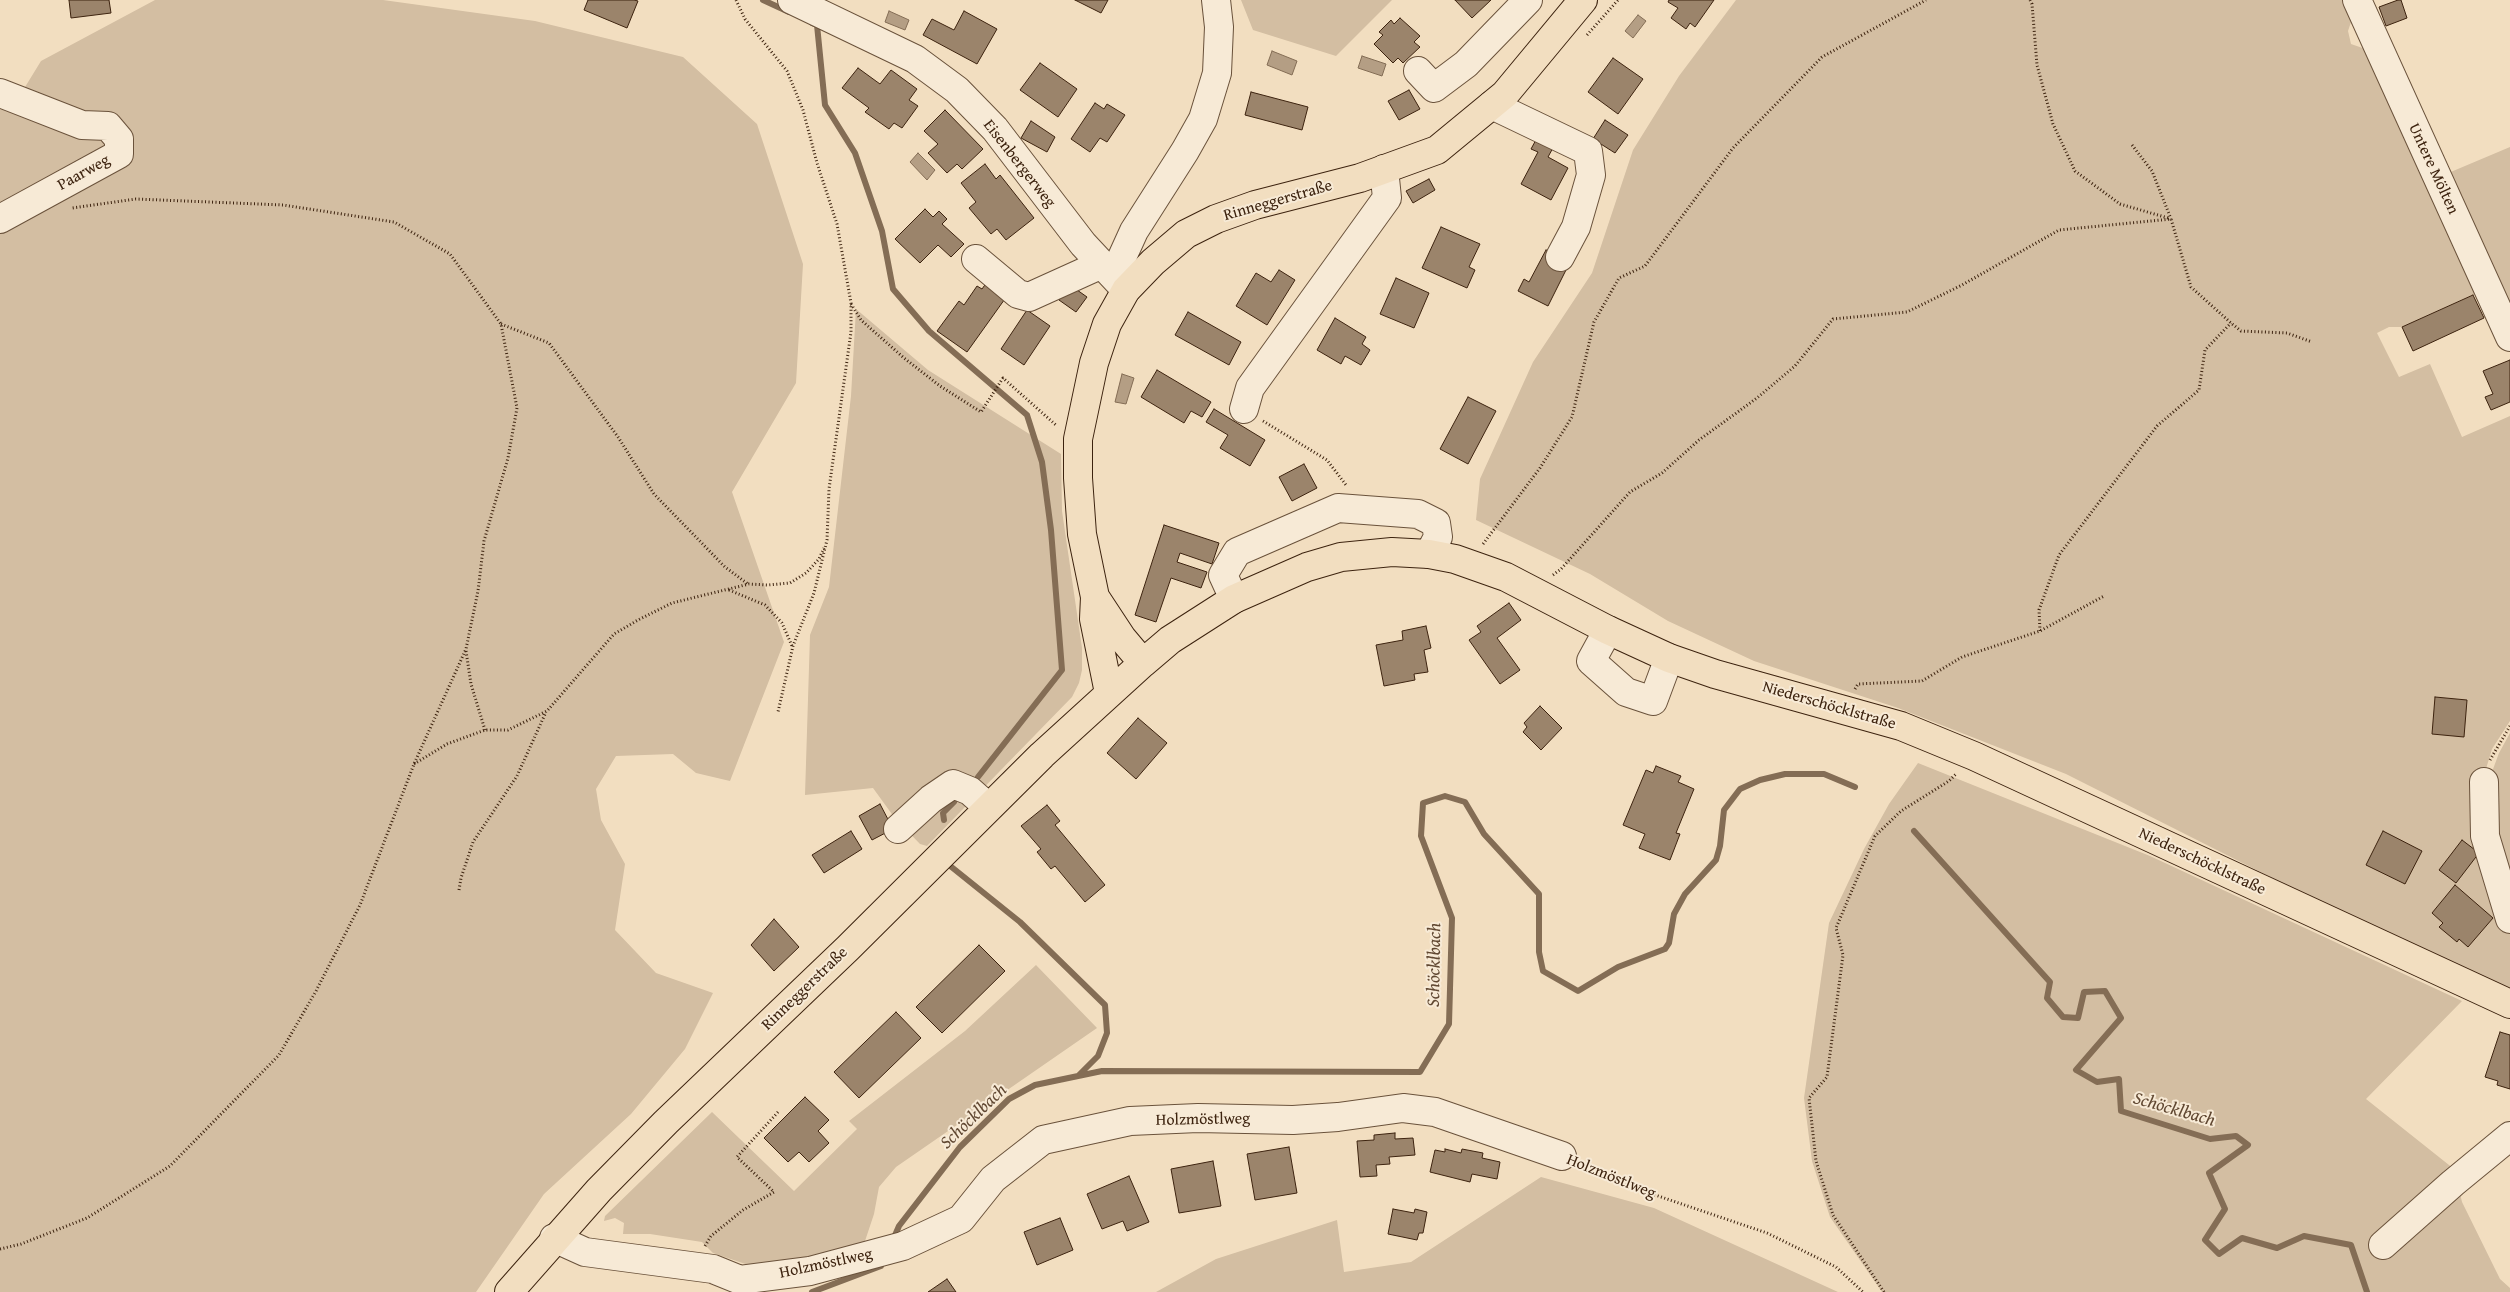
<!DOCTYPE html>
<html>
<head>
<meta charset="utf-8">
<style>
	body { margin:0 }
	canvas { display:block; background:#f2dec0 }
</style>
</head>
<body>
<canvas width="2510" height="1292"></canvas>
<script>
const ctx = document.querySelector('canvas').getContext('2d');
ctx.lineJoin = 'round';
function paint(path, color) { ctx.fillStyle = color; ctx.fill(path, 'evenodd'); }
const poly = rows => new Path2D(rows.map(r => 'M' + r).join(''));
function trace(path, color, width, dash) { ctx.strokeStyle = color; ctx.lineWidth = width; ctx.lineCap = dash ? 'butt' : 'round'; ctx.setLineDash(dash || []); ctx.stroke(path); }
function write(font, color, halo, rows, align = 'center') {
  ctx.font = font + ' "Gentium Book Plus",serif'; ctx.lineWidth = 4; ctx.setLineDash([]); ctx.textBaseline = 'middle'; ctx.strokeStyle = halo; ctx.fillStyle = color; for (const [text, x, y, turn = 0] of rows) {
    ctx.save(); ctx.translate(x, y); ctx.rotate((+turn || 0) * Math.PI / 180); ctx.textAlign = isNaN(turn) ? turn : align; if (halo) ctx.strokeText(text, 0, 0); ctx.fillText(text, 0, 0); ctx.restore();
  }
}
paint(poly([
	[155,0,383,0,535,21,683,57,757,124,803,264,796,383,732,492,784,642,730,781,696,773,673,754,616,756,596,789,601,820,625,864,615,930,656,973,713,993,685,1049,631,1114,544,1194,476,1292,0,1292,0,99,14,105,41,61],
	[1241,0,1392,0,1336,56,1253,30],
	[1736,0,2351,0,2354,13,2348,31,2351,44,2374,52,2483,290,2402,327,2389,327,2377,333,2399,377,2430,364,2462,437,2510,416,2510,721,2492,749,2482,782,2510,927,2510,993,2314,899,2066,774,1898,708,1754,661,1668,621,1590,574,1476,520,1480,479,1533,362,1592,273,1633,150,1679,76],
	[2510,147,2510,306,2446,174],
	[856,309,928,370,1061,454,1062,511,1082,648,1082,670,1079,683,1072,697,927,846,920,844,894,817,873,788,805,795,810,635,829,587,851,396],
	[2510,733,2510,903,2489,780,2499,753],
	[1918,763,2150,856,2462,1001,2366,1099,2454,1169,2462,1202,2500,1279,2510,1288,2510,1292,1882,1292,1830,1217,1812,1161,1804,1098,1829,923,1864,849,1889,804],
	[1036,965,1097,1028,896,1167,879,1187,874,1214,864,1244,766,1271,713,1253,702,1242,650,1234,623,1234,624,1223,615,1218,604,1221,605,1216,712,1112,794,1191,857,1129,849,1121,965,1031],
	[1541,1177,1654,1208,1838,1292,1156,1292,1216,1259,1337,1220,1344,1272,1411,1262]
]), '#d3bea2');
const water = poly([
	[889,11,909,20,905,30,885,22,889,11],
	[1638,15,1646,21,1633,38,1625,31,1638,15],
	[1272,51,1297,61,1292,75,1267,65,1272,51],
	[1362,56,1386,64,1382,76,1358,68,1362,56],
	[918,153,935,170,927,180,910,162,918,153],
	[1122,374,1134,378,1126,404,1115,402,1122,374]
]);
paint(water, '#b49e84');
trace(water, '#846d55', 1);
trace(poly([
	[763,0,789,12],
	[812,23,817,25,825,105,855,153,882,231,893,289,929,331,1027,415,1042,462,1051,530,1062,670,978,777],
	[944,820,943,813,954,802],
	[1914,831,2050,982,2047,998,2063,1017,2078,1018,2084,992,2105,991,2121,1018,2076,1070,2097,1082,2119,1079,2121,1111,2210,1139,2236,1136,2248,1145,2209,1173,2225,1209,2205,1240,2219,1254,2242,1238,2277,1248,2304,1236,2351,1245,2367,1292],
	[949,865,1020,922,1105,1005,1107,1033,1098,1056,1079,1075],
	[893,1240,899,1226,960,1147,1009,1099,1035,1085,1102,1071,1420,1072,1449,1024,1452,918,1421,836,1423,803,1445,796,1465,802,1484,834,1539,894,1539,952,1543,971,1578,991,1618,967,1665,949,1669,943,1674,914,1685,894,1716,860,1720,846,1724,810,1740,789,1760,780,1785,774,1824,774,1855,787],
	[812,1292,881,1266,883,1260]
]), '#846d55', 6);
const building = poly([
	[69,0,109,0,111,13,71,18,69,0],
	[588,0,634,0,638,1,627,28,584,10,588,0],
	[1075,0,1108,0,1101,13,1075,0],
	[1455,0,1491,0,1472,18,1455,0],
	[1669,0,1714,0,1695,27,1690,23,1686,29,1671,18,1678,8,1668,2,1669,0],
	[2398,0,2401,0,2407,18,2386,26,2379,7,2398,0],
	[964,11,997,29,977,64,923,35,932,19,954,30,964,11],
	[1400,18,1420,36,1414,42,1420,47,1403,63,1398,58,1393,63,1374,44,1383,35,1379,32,1391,20,1394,24,1400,18],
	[1613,58,1643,79,1618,114,1588,92,1613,58],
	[1040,63,1077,89,1058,117,1020,90,1040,63],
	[858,68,880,84,891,70,917,89,909,100,918,106,902,128,894,123,889,129,865,112,869,108,842,88,858,68],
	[1409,90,1420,109,1399,120,1388,101,1409,90],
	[1251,92,1308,107,1302,130,1245,115,1251,92],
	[1095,103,1104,109,1107,104,1125,115,1107,142,1100,138,1090,152,1071,139,1095,103],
	[945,110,983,149,962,169,957,164,947,173,928,153,938,144,924,131,945,110],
	[1605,120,1628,135,1615,153,1593,139,1605,120],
	[1031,121,1055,137,1047,152,1021,138,1031,121],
	[1537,138,1554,146,1548,157,1568,168,1551,200,1521,184,1538,152,1531,149,1537,138],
	[985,164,996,179,1000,175,1034,218,1006,240,997,229,991,234,969,208,976,202,961,183,985,164],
	[1429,179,1435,190,1413,203,1406,191,1429,179],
	[925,209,933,217,939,211,947,219,942,224,964,244,951,257,938,245,920,263,895,239,925,209],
	[1441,227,1480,244,1469,267,1475,270,1467,288,1422,268,1441,227],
	[1546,250,1570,262,1548,306,1518,291,1524,279,1529,282,1546,250],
	[1279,270,1295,280,1267,325,1236,306,1256,273,1271,282,1279,270],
	[1396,278,1429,293,1414,328,1380,314,1396,278],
	[987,282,1007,296,967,352,937,331,959,301,964,305,977,286,982,289,987,282],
	[1070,285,1087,297,1076,312,1059,300,1070,285],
	[2473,295,2484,318,2413,351,2402,327,2473,295],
	[1027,310,1050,326,1024,365,1001,349,1027,310],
	[1188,312,1241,342,1229,365,1175,335,1188,312],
	[1335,318,1366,337,1362,344,1370,350,1361,365,1345,356,1341,364,1317,350,1335,318],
	[2510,360,2510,402,2491,410,2485,397,2493,394,2483,371,2510,360],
	[1157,370,1211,402,1202,417,1191,411,1184,423,1141,397,1157,370],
	[1468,397,1496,411,1468,464,1440,449,1468,397],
	[1214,409,1265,440,1250,466,1220,448,1228,435,1206,422,1214,409],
	[1304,464,1317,488,1292,501,1279,477,1304,464],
	[1164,525,1219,543,1212,564,1180,553,1177,562,1207,572,1201,588,1171,578,1156,622,1135,615,1164,525],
	[1509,603,1521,620,1497,638,1520,670,1500,684,1469,640,1481,632,1477,626,1509,603],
	[1426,626,1431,648,1424,650,1428,672,1414,674,1415,680,1384,686,1376,645,1403,640,1402,631,1426,626],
	[2435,697,2467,700,2464,737,2432,734,2435,697],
	[1540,706,1562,728,1541,750,1523,732,1527,727,1524,723,1540,706],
	[1138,718,1167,743,1136,779,1107,753,1138,718],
	[1656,766,1681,776,1678,782,1694,789,1676,833,1680,834,1670,860,1639,848,1645,834,1623,825,1646,770,1653,773,1656,766],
	[880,804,893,829,872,840,859,816,880,804],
	[1047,805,1060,821,1055,825,1105,885,1085,902,1055,866,1051,869,1037,852,1041,849,1021,826,1047,805],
	[851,831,862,849,824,873,812,855,851,831],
	[2383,831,2422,851,2405,884,2366,865,2383,831],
	[2462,840,2479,853,2456,883,2439,870,2462,840],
	[2455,885,2493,918,2468,947,2459,939,2457,942,2439,927,2443,923,2432,913,2455,885],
	[774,919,799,947,774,971,751,945,774,919],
	[979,945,1005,971,942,1033,916,1007,979,945],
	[896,1012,921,1038,859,1098,834,1072,896,1012],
	[2500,1032,2510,1035,2510,1089,2497,1085,2498,1081,2485,1077,2500,1032],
	[805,1097,829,1120,818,1131,829,1143,809,1162,799,1152,788,1162,764,1138,805,1097],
	[1395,1133,1395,1139,1413,1138,1415,1155,1389,1157,1390,1164,1376,1165,1377,1176,1360,1177,1357,1141,1374,1140,1374,1135,1395,1133],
	[1289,1147,1297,1193,1255,1200,1247,1154,1289,1147],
	[1445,1149,1461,1153,1462,1149,1483,1153,1482,1158,1500,1162,1497,1179,1472,1174,1470,1182,1430,1172,1435,1150,1445,1152,1445,1149],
	[1213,1161,1221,1206,1179,1213,1171,1169,1213,1161],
	[1129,1176,1149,1222,1127,1231,1123,1221,1102,1229,1087,1194,1129,1176],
	[1393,1209,1414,1213,1415,1209,1427,1212,1423,1233,1419,1233,1417,1240,1388,1234,1393,1209],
	[1060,1218,1073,1250,1037,1265,1024,1232,1060,1218],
	[947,1279,956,1292,928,1292,947,1279]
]);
paint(building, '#9b846b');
trace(building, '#3d230f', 1);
const minor = poly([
	[792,0,915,59,957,90,995,129,1083,244,1126,290],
	[2357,0,2510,337],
	[1418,71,1434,88,1466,64,1528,0],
	[0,93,82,125,108,126,119,139,119,154,0,219],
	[1492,105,1588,151,1591,175,1576,227,1560,257],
	[976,259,1018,294,1029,297,1102,264],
	[1114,275,1134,231,1185,151,1203,119,1217,73,1219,27,1216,0],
	[1244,409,1250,388,1387,198,1384,169],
	[1234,599,1223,575,1237,552,1338,508,1418,514,1436,523,1438,537,1429,554],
	[1608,630,1591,661,1626,692,1653,701,1669,658],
	[2484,782,2485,836,2510,919],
	[898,829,931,799,953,784,970,791,988,807],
	[554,1238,585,1252,713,1269,740,1280,810,1271,903,1246,961,1219,993,1179,1043,1140,1130,1121,1198,1118,1293,1120,1338,1117,1403,1108,1435,1112,1562,1156],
	[2383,1245,2453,1183,2510,1136]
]);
const major = poly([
	[1095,597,1122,638,1143,663],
	[1109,693,1094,619,1095,597,1082,534,1078,478,1078,439,1094,363,1107,324,1126,290,1153,262,1186,234,1216,219,1255,205,1360,178,1437,150,1505,94,1583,0],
	[509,1292,599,1190,666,1122,848,948,1042,755,1143,663,1170,640,1234,599,1307,567,1341,557,1392,552,1429,554,1455,559,1506,577,1608,630,1669,658,1715,674,1901,726,1974,756,2510,1004]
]);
trace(minor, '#6a523b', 30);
trace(major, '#3d230f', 30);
trace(poly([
	[736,0,745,19,787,71,803,110,817,163,837,224,851,303,851,332,829,489,827,540,814,593,793,646,778,712],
	[2030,0,2032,4,2037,65,2053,124,2075,171,2120,204,2168,218],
	[1587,35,1618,0],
	[2132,145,2152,171,2171,219],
	[851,304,861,320,904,358,940,386,981,412,1003,378,1057,426],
	[501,324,549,343,618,437,654,494,725,567,748,584],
	[1263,421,1327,460,1346,485],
	[1483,544,1540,468,1572,417,1594,322,1619,278,1645,266,1733,148,1822,57,1926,0],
	[1553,575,1561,569,1630,492,1662,473,1699,440,1757,398,1795,366,1833,319,1907,312,1962,285,2059,230,2171,219,2191,287,2231,323,2241,331,2287,333,2312,342],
	[729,590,765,605,782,623,792,646],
	[2040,631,2039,610,2059,555,2157,426,2199,390,2205,350,2231,323],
	[466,651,471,684,485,730],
	[1855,689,1858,684,1922,681,1962,657,2040,631,2104,596],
	[2490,760,2510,726],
	[414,764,447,744,485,730,508,730,547,711,614,634,638,620,672,603,749,584,768,585,790,583,806,573,819,559,824,548],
	[459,890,461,878,473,842,517,776,546,712],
	[1583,1166,1614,1181,1767,1233,1836,1267,1863,1292],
	[705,1246,711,1236,743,1210,774,1192,737,1157,779,1111],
	[0,1249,21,1244,87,1218,170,1166,279,1055,316,991,360,905,414,764,466,649,478,591,484,541,508,458,517,408,501,324,450,254,394,222,283,205,136,199,72,208],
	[1884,1292,1833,1215,1816,1161,1809,1098,1827,1077,1843,955,1836,928,1875,836,1901,811,1949,781,1956,774]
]), '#3d230f', 3, [1, 2.5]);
trace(minor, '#f7ead6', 28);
trace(major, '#f2dec0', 28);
write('16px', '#3d230f', '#f7ead6', [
	["Eisenbergerweg",1019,164,52],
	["Untere Mölten",2433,169,65],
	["Paarweg",84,173,-29],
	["Rinneggerstraße",1278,201,-16],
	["Niederschöcklstraße",1829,706,16],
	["Niederschöcklstraße",2202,862,25],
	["Rinneggerstraße",805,989,-44],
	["Holzmöstlweg",1203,1120,-1],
	["Holzmöstlweg",1611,1177,22],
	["Holzmöstlweg",826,1264,-12]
]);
write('italic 18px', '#614832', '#f7ead6', [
	["Schöcklbach",1435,965,-89],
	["Schöcklbach",2174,1110,16],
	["Schöcklbach",974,1117,-44]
]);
</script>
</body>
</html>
